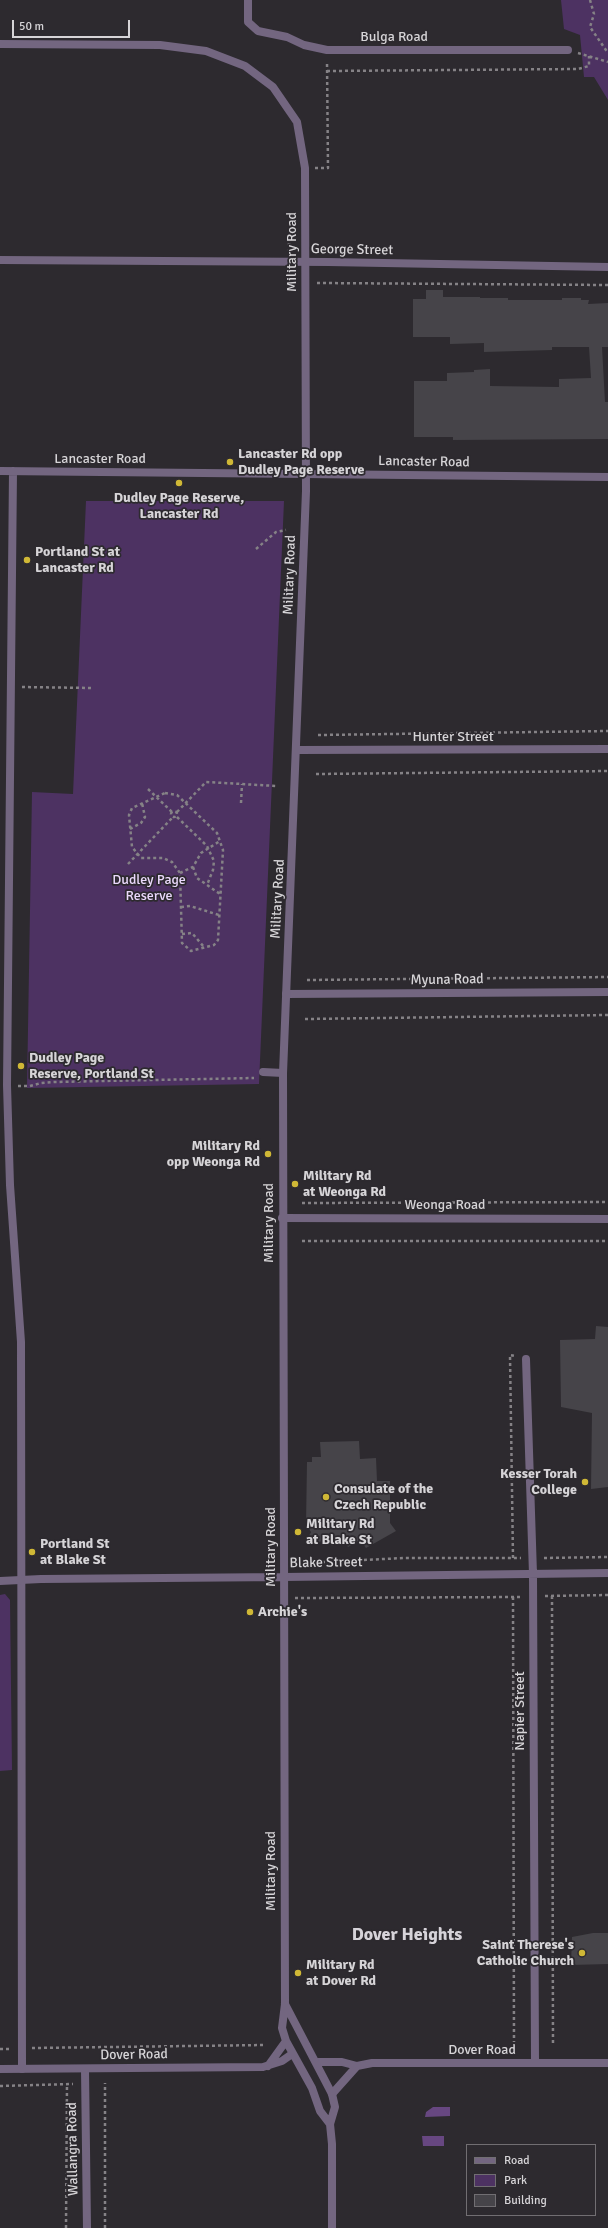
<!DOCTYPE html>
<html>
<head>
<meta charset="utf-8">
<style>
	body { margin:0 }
	#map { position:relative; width:608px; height:2228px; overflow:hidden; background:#2d2a2f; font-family:Signika,sans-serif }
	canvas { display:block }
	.legend { position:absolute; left:466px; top:2144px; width:130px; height:72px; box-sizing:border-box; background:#2d2a2f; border:1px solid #716e72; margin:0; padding:5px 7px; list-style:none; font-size:12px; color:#d6d4d7 }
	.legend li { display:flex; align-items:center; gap:8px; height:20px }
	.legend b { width:20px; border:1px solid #716e72 }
	.scale { position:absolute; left:12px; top:20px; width:118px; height:18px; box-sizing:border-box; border:2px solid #d6d4d7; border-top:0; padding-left:5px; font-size:12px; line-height:14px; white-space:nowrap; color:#d6d4d7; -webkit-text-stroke:3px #2d2a2f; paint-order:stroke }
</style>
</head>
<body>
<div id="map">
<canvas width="608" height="2228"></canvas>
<ul class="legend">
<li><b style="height:5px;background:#736680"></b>Road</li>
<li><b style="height:11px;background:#4d3262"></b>Park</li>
<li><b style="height:11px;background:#464449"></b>Building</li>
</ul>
<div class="scale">50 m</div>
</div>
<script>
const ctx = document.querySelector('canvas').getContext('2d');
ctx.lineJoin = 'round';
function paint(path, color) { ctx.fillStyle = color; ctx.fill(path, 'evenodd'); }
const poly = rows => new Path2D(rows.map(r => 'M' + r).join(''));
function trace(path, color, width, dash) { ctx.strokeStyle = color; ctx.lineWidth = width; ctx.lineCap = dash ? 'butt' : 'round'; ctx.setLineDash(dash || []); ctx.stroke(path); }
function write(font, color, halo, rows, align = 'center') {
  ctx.font = font + ' Signika,sans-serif'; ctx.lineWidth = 3.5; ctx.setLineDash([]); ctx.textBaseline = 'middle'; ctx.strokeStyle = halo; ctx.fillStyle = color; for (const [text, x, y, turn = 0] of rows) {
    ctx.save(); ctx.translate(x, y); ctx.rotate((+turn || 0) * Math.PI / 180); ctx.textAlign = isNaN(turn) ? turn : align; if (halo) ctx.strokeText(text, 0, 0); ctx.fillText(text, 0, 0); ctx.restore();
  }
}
paint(poly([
	[561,0,608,0,608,100,594,77,584,77,580,35,564,29],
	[86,501,284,501,259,1084,27,1088,32,792,73,794],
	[5,1594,10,1600,12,1770,0,1771,0,1595]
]), '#4d3262');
paint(poly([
	[433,2107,450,2107,450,2116,425,2117,426,2112],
	[422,2136,444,2136,444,2146,423,2146]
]), '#674781');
paint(poly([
	[426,290,443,290,443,297,480,297,480,298,508,298,508,300,562,300,562,298,581,298,581,300,589,300,588,304,608,303,608,347,602,347,605,402,608,402,608,439,453,440,453,437,414,437,414,381,447,381,447,373,474,372,474,370,490,369,490,386,559,387,559,379,591,378,589,347,552,347,552,350,484,352,484,343,450,344,450,337,413,337,413,299,426,299],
	[596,1326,608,1327,608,1487,591,1489,592,1413,561,1407,560,1340,595,1339],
	[359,1441,360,1459,376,1458,377,1481,390,1481,390,1523,396,1531,366,1548,360,1540,348,1547,343,1539,332,1546,326,1538,315,1545,309,1536,311,1532,306,1525,307,1462,312,1462,312,1457,321,1457,320,1442],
	[593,1933,608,1933,608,1964,571,1965,572,1937]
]), '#464449');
trace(poly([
	[590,0,594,14,590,27,608,53],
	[578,53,608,62],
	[327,71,578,69,589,66,589,56],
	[315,168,328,168,327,62],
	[289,243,289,251],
	[290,272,290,283,294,283],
	[317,283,608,285],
	[290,459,290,453],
	[256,549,276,532,286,530],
	[22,687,93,688],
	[318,735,608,731],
	[316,774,608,771],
	[148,789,172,812],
	[165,793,177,795,217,833,223,850,218,940,214,945,191,951,182,943,180,873,172,862,163,858,141,858,132,847,129,815,132,808,165,793],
	[241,803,242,784],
	'171 814a3 3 0 1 1 6 0a3 3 0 1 1-6 0Z',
	[177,812,206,782,277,786],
	[177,817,207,846,214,861,213,870,207,885],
	[130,829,141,823,145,817,142,803],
	[128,864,173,817],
	[193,867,197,878,220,894],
	[180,873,193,867,201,853,220,841],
	[181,907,190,906,219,915],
	[182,934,192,933,204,947],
	[307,980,608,977],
	[305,1019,608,1015],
	[18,1086,30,1086,41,1083,54,1082,254,1078],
	[302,1203,608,1202],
	[302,1241,608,1241],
	[513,1558,510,1355,515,1356],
	[544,1558,608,1557],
	[304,1563,404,1558,521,1558],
	[545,1596,608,1595],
	[552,1596,553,2046],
	[513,1597,514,2042],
	[295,1598,522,1597],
	[32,2048,266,2045],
	[0,2049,11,2049],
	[0,2086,73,2084],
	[66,2228,67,2084],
	[105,2228,105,2083]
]), '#858286', 2.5, [3, 3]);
trace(poly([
	[263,1072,283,1073]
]), '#736680', 8);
trace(poly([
	[248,0,248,22,258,31,287,37,304,45,327,50,568,50],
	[0,260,328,262,608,267],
	[0,471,608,477],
	[13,471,7,1085,10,1185,21,1342,22,2069],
	[297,750,608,749],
	[286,994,608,992],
	[282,1218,608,1219],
	[526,1359,533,1574,535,2063],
	[284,1577,608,1573],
	[317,2062,342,2062,357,2066],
	[85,2069,87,2228],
	[332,2094,357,2066,372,2063,608,2063]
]), '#736680', 8);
trace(poly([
	[0,44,160,45,206,51,245,66,273,87,297,122,305,168,306,491,283,1073,285,2004,282,2028,286,2041,312,2088,320,2111,330,2124],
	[0,1581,41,1579,284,1577],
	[285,2004,332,2094,335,2107,330,2124,332,2144,332,2228],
	[268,2066,286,2041],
	[0,2069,263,2067,282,2061,292,2054]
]), '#736680', 8);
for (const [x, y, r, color] of [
	[230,462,4,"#d0b836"],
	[179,483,4,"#d0b836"],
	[27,560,4,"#d0b836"],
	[21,1066,4,"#d0b836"],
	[268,1154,4,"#d0b836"],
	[295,1184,4,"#d0b836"],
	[585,1482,4,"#d0b836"],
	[326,1497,4,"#d0b836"],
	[298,1532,4,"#d0b836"],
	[32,1552,4,"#d0b836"],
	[250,1612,4,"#d0b836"],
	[582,1953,4,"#d0b836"],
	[298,1973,4,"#d0b836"]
]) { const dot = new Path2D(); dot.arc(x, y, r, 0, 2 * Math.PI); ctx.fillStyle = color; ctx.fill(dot); trace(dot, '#2d2a2f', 1.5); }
write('14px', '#d6d4d7', '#2d2a2f', [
	["Bulga Road",394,37],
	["George Street",352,250,1],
	["Military Road",292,252,-90],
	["Lancaster Road",100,459],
	["Lancaster Road",424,462,1],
	["Military Road",290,575,-88],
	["Hunter Street",453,737],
	["Military Road",278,899,-87],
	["Myuna Road",447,980,-1],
	["Weonga Road",445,1205],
	["Military Road",269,1223,-90],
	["Military Road",271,1547,-90],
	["Blake Street",326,1563,-1],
	["Napier Street",520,1711,-90],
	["Military Road",271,1871,-90],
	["Dover Road",482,2050],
	["Dover Road",134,2055,-1],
	["Wallangra Road",73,2149,-91]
]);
write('bold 14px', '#d6d4d7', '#2d2a2f', [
	["Lancaster Rd opp",238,454],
	["Dudley Page Reserve",238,470],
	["Dudley Page Reserve,",179,498,"center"],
	["Lancaster Rd",179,514,"center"],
	["Portland St at",35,552],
	["Lancaster Rd",35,568],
	["Dudley Page",29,1058],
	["Reserve, Portland St",29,1074],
	["Military Rd",260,1146,"right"],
	["opp Weonga Rd",260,1162,"right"],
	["Military Rd",303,1176],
	["at Weonga Rd",303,1192],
	["Kesser Torah",577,1474,"right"],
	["College",577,1490,"right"],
	["Consulate of the",334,1489],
	["Czech Republic",334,1505],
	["Military Rd",306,1524],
	["at Blake St",306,1540],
	["Portland St",40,1544],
	["at Blake St",40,1560],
	["Archie's",258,1612],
	["Saint Therese's",574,1945,"right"],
	["Catholic Church",574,1961,"right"],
	["Military Rd",306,1965],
	["at Dover Rd",306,1981]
], 'left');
write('14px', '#ead8fb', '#2d2a2f', [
	["Dudley Page",149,880],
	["Reserve",149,896]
]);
write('bold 18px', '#d6d3d9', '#2d2a2f', [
	["Dover Heights",407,1935]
]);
</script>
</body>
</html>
